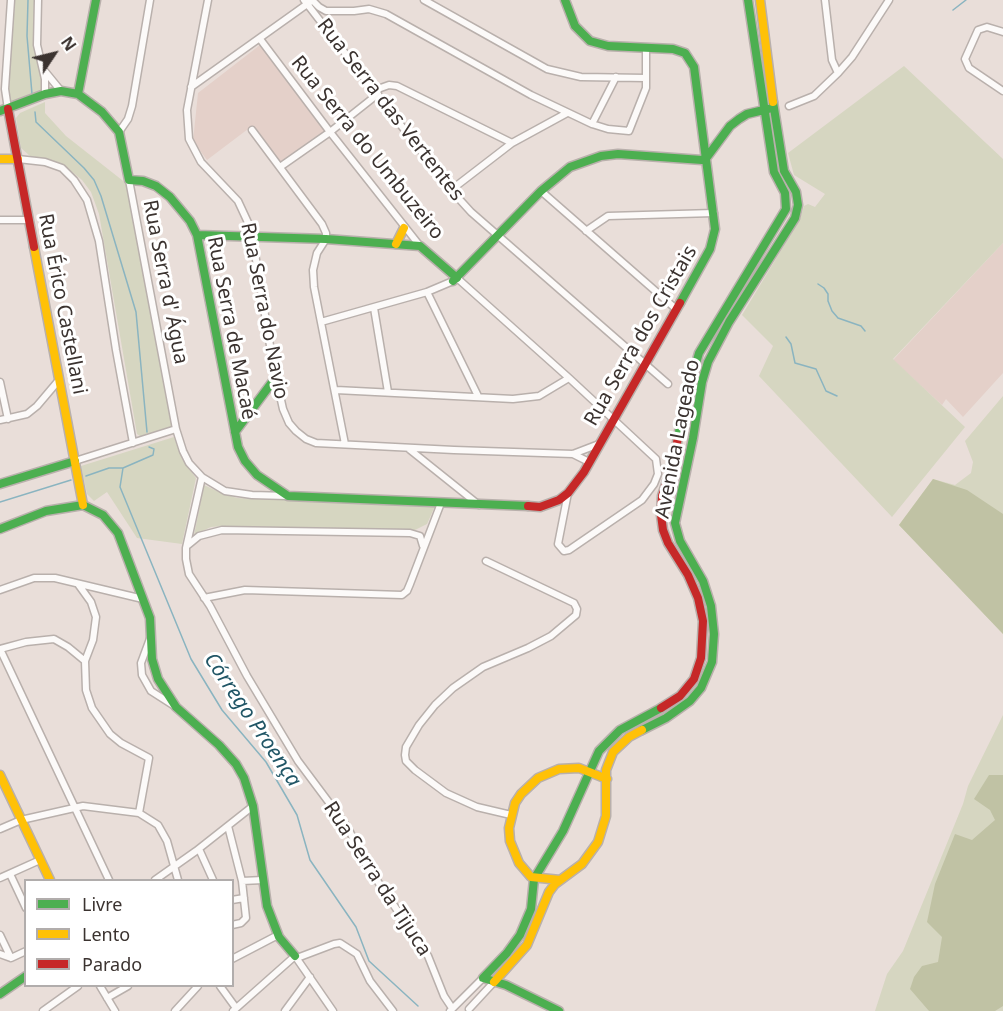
<!DOCTYPE html>
<html>
<head>
<meta charset="utf-8">
<style>
	body { margin:0 }
	#map { position:relative; width:1003px; height:1011px; overflow:hidden; background:#e9ded9; font-family:"Noto Sans",sans-serif }
	canvas { display:block }
	.legend { position:absolute; left:24px; top:879px; width:210px; height:108px; box-sizing:border-box; background:#fff; border:2px solid #b1adac; margin:0; padding:8px 10px; list-style:none; font-size:18px; color:#3b3330 }
	.legend li { display:flex; align-items:center; gap:12px; height:30px }
	.legend b { width:30px; border:2px solid #b1adac }
	.north { position:absolute; left:24px; top:24px; width:60px; height:60px; -webkit-text-stroke:4px #fff; paint-order:stroke; rotate:55deg; font-size:16px; font-weight:700; line-height:24px; text-align:center; color:#3b3330 }
	.north::after { content:''; display:block; margin:auto; width:21px; height:27px; background:#3b3330; clip-path:polygon(50% 0,100% 100%,50% 72%,0 100%) }
</style>
</head>
<body>
<div id="map">
<canvas width="1003" height="1011"></canvas>
<ul class="legend">
<li><b style="height:8px;background:#4caf50"></b>Livre</li>
<li><b style="height:8px;background:#ffc107"></b>Lento</li>
<li><b style="height:8px;background:#c62828"></b>Parado</li>
</ul>
<div class="north">N</div>
</div>
<script>
const ctx = document.querySelector('canvas').getContext('2d');
ctx.lineJoin = 'round';
function paint(path, color) { ctx.fillStyle = color; ctx.fill(path, 'evenodd'); }
const poly = rows => new Path2D(rows.map(r => 'M' + r).join(''));
function trace(path, color, width, dash) { ctx.strokeStyle = color; ctx.lineWidth = width; ctx.lineCap = dash ? 'butt' : 'round'; ctx.setLineDash(dash || []); ctx.stroke(path); }
function write(font, color, halo, rows, align = 'center') {
  ctx.font = font + ' "Noto Sans",sans-serif'; ctx.lineWidth = 6; ctx.setLineDash([]); ctx.textBaseline = 'middle'; ctx.strokeStyle = halo; ctx.fillStyle = color; for (const [text, x, y, turn = 0] of rows) {
    ctx.save(); ctx.translate(x, y); ctx.rotate((+turn || 0) * Math.PI / 180); ctx.textAlign = isNaN(turn) ? turn : align; if (halo) ctx.strokeText(text, 0, 0); ctx.fillText(text, 0, 0); ctx.restore();
  }
}
paint(poly([
	[260,45,326,132,282,166,252,126,207,160,193,141,198,93],
	[1003,243,1003,373,963,417,946,399,942,405,893,360]
]), '#e4d0c9');
paint(poly([
	[15,0,37,0,34,40,43,81,43,90,41,93,11,104,8,98],
	[904,66,1003,159,1003,243,893,359,965,427,892,517,759,376,773,346,742,315,800,219,804,206,808,204,815,207,825,194,794,175,788,153],
	[45,102,45,113,66,136,127,184,173,422,171,429,143,438,137,434,99,214,91,192,82,180,66,167,54,161,30,156,21,148,16,118,20,113],
	[1003,396,1003,634,899,525,933,479,955,485,971,473,973,462,965,441],
	[174,437,182,459,196,478,182,544,137,538,107,492,94,501,87,494,81,466],
	[204,485,219,492,237,498,435,506,427,524,415,530,224,526,211,527,194,535],
	[1003,715,1003,1011,875,1011,887,974,903,951,963,804,968,786]
]), '#d6d6c1');
paint(poly([
	[933,479,967,490,1003,514,1003,634,899,525],
	[989,775,1003,775,1003,1006,995,1011,929,1011,910,989,914,977,922,966,938,962,942,937,927,922,935,884,955,834,972,840,995,820,990,810,974,799]
]), '#c0c2a4');
trace(poly([
	[28,0,27,36,32,94],
	[953,10,966,0],
	[35,112,36,122,84,168,94,180,101,196,136,312,147,432],
	[818,284,824,288,828,294,828,301,832,311,838,318,861,326,865,331],
	[786,337,791,344,795,363,816,369,826,391,837,396],
	[149,447,154,449,153,455,123,468,120,487,191,659,222,710,266,762,297,815,310,860,356,927,369,961,418,1006],
	[86,476,109,468,123,468],
	[0,502,71,480]
]), '#8ab4c0', 1.5);
const street = poly([
	[38,0,37,45,45,79,45,94],
	[208,0,187,110,189,139,201,162,238,201,251,229,273,364,283,409,289,423,296,431,306,439,316,443,454,450,573,454,599,444],
	[304,0,451,190,471,212,668,384],
	[312,0,319,7,326,11,354,11,369,9,386,14,531,95,592,124,608,129,629,131,646,88,646,48],
	[424,0,547,69,581,77,646,78],
	[825,0,832,60,838,73],
	[1003,32,987,27,978,30,965,59,969,68,1003,91],
	[260,39,330,132,420,246],
	[43,69,61,91],
	[191,87,310,2],
	[375,90,389,85,397,86,512,143],
	[789,106,814,96,838,73,852,57,889,0],
	[8,109,5,89,11,0],
	[592,124,616,77],
	[252,130,322,224,326,233,326,239,317,253,313,270,314,287,345,444],
	[119,132,128,119,132,106,150,0],
	[18,159,45,162,62,168,74,180,87,200,99,241,116,350,133,443],
	[280,167,330,132,378,94],
	[129,180,176,429,183,451,189,463,202,477,225,491,252,495,287,496],
	[451,190,512,143,567,113],
	[541,191,676,309],
	[0,220,29,220],
	[586,231,608,216,714,213],
	[457,278,569,378,656,459,658,474,654,484,642,500,569,550,564,551,558,544,568,493],
	[427,292,478,396],
	[374,308,388,392],
	[321,322,427,292,453,281],
	[0,382,8,419],
	[336,390,513,399,539,396,569,378],
	[0,420,27,414,37,406,59,380],
	[409,449,479,505],
	[573,454,589,462],
	[75,461,176,429],
	[202,477,186,548,186,559,189,574,210,606,247,676,298,761,348,828,364,861,428,956,444,996,452,1008],
	[188,545,199,536,222,530,410,533,420,536,423,546],
	[486,561,574,603,577,609,576,615,551,636,528,648,483,667,453,688,435,705,419,725,406,747,405,755,406,761,415,770,446,793,477,807,511,815],
	[78,584,91,602,96,617,93,640,85,661,86,690,92,708,110,734,121,743,149,758,139,813],
	[0,590,34,578,55,578,143,599],
	[204,598,245,590,402,595,407,591,410,584,441,503],
	[151,636,141,663,142,675,151,691,176,707],
	[0,649,109,880],
	[0,649,26,642,54,639,68,647,85,661],
	[228,826,242,881,246,918,241,923,232,925],
	[0,829,21,820,83,806,139,813,158,825,167,841,178,880],
	[199,849,213,880],
	[10,874,26,908],
	[0,878,40,860],
	[155,880,196,851,253,806],
	[242,881,263,880],
	[232,900,244,898],
	[0,935,11,958],
	[0,954,11,958,26,951],
	[297,958,334,944,340,943,357,954,370,981,393,1011],
	[232,959,278,935],
	[100,986,115,1011],
	[220,986,236,1008],
	[107,998,128,986],
	[469,1009,494,982],
	[43,1011,78,986],
	[175,1011,198,986],
	[233,1011,295,956,333,1011],
	[285,1011,310,977],
	[450,1011,483,978]
]);
const fast = poly([
	[565,0,575,26,590,41,608,46,673,49,685,53,694,67,715,229,710,249,680,303],
	[78,94,96,0],
	[0,111,45,94,61,91,78,94,102,112,119,132,129,180,143,181,156,186,170,197,190,221,197,235,238,447,245,461,257,475,288,496,528,506],
	[197,235,326,239,420,246,457,278],
	[453,281,541,191,570,167,601,156,618,154,702,160,707,157,730,126,739,119,747,114,768,109],
	[235,432,276,377],
	[678,437,685,401,699,353,786,209,785,193,774,172,748,0],
	[0,484,75,461],
	[0,529,46,511,83,505,103,515,118,533,150,618,152,659,158,679,176,707,219,745,236,764,244,778,253,806,267,906,279,937,295,956],
	[642,730,666,718,690,701,701,688,712,662,714,634,711,606,703,581,680,541,675,523,693,438,702,382,708,362,729,322,795,218,798,205,796,192,784,171,773,102],
	[0,994,26,976],
	[559,1011,506,985,483,978,507,953,520,935,531,909,534,879,563,831,599,751,620,730,661,708]
]);
const slow = poly([
	[760,0,773,102],
	[0,159,18,159],
	[396,244,404,228],
	[34,247,83,505],
	[0,775,50,880],
	[560,880,531,877,519,863,510,841,509,828,515,803,521,794,538,778,559,769,579,768,607,779],
	[494,982,527,945,549,892,555,884,582,864,598,842,606,816,606,770,613,752,629,737,642,730]
]);
const jam = poly([
	[8,109,34,247],
	[528,506,540,507,559,500,568,493,584,472,680,303],
	[661,708,680,696,694,679,701,658,703,621,698,598,688,575,668,543,663,530,661,515,662,496,674,460,678,437]
]);
trace(street, '#b9b0ac', 9);
trace(fast, '#b9b0ac', 11);
trace(slow, '#b9b0ac', 11);
trace(jam, '#b9b0ac', 11);
trace(street, '#fcfaf9', 6);
trace(fast, '#4caf50', 8);
trace(slow, '#ffc107', 8);
trace(jam, '#c62828', 8);
write('20px', '#3b3330', '#fff', [
	["Rua Serra das Vertentes",390,110,52],
	["Rua Serra do Umbuzeiro",367,148,51],
	["Rua Serra d' Água",165,282,79],
	["Rua Érico Castellani",62,304,79],
	["Rua Serra do Navio",264,311,79],
	["Rua Serra de Macaé",231,328,79],
	["Rua Serra dos Cristais",641,336,-60],
	["Avenida Lageado",678,439,-79],
	["Rua Serra da Tijuca",377,879,57]
]);
write('italic 21px', '#215666', '#fff', [
	["Córrego Proença",252,720,56]
]);
</script>
</body>
</html>
